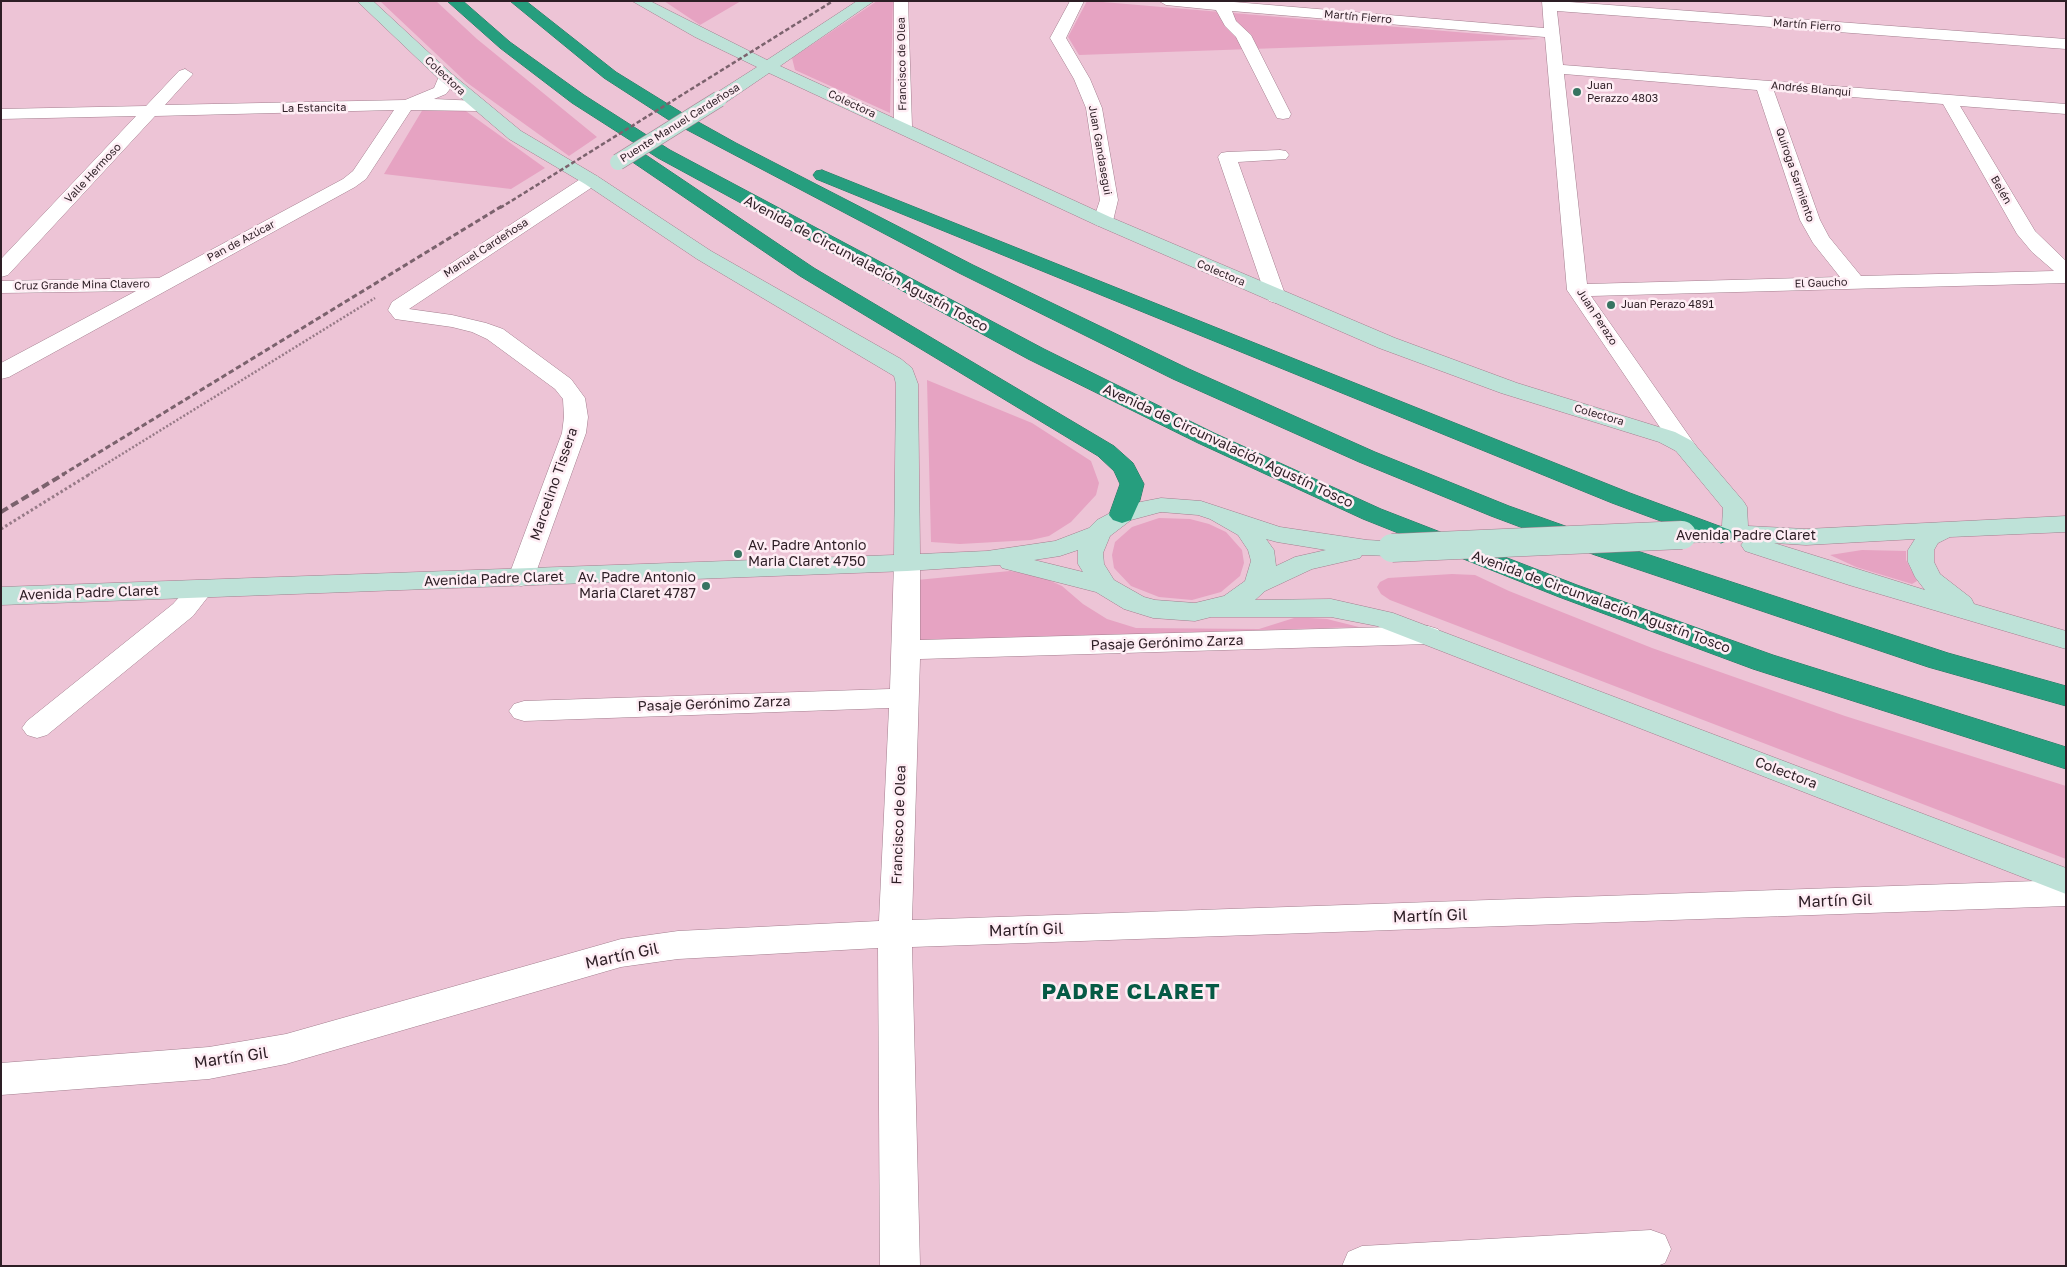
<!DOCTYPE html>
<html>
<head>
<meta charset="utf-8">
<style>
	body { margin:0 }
	#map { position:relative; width:2067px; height:1267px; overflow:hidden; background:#edc4d6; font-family:"Golos Text",sans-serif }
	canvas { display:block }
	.frame { position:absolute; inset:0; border:2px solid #2d1e25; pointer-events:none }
</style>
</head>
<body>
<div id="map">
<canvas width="2067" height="1267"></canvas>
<div class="frame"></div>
</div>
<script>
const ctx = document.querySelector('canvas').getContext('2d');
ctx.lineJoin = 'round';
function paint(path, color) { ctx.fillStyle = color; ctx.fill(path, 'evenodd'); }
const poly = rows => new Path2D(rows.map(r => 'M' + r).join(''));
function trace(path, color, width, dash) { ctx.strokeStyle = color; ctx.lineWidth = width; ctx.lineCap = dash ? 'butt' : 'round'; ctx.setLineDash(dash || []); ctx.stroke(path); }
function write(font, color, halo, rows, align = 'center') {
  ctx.font = font + ' "Golos Text",sans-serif'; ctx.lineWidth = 5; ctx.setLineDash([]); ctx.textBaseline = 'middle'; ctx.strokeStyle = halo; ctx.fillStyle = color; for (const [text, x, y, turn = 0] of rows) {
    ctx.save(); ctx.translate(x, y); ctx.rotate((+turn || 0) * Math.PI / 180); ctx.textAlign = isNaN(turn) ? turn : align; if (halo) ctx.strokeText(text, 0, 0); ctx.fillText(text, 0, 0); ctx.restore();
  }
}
paint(poly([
	[380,1,436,1,477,39,597,137,569,156,466,82],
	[664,1,741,1,700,25],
	[877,1,893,1,890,113,795,70,792,58],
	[1087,1,1091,1,1539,39,1079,55,1068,37],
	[423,109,463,109,545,168,511,189,384,174],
	[927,380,1032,423,1091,461,1099,483,1096,495,1071,522,1049,536,1031,540,960,544,931,542],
	[1159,518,1190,519,1209,524,1226,532,1242,550,1244,563,1240,576,1221,592,1192,600,1159,597,1131,586,1114,568,1112,555,1115,542,1132,527],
	[1862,550,1906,551,1906,560,1917,581,1912,584,1856,567,1830,555],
	[1010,571,1042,577,1062,586,1083,604,1107,619,1136,628,1259,629,1294,618,1309,618,1327,619,1359,627,916,641,917,580],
	[1452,574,1475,575,1509,591,1652,648,1845,716,2066,786,2066,859,1390,600,1381,594,1377,587,1380,582,1388,578]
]), '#e6a3c2');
const street = poly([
	[894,1,908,1,912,127,909,131,903,132,897,131,894,127,894,1],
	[1070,1,1084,1,1066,38,1090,79,1102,108,1118,200,1113,221,1110,225,1103,227,1096,225,1093,221,1100,200,1086,108,1074,79,1050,38,1070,1],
	[1159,1,1222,1,1544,28,1542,1,1556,1,2066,39,2066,49,1557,11,1563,65,2066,104,2066,114,1960,106,2035,231,2066,261,2066,283,1591,296,1696,446,1692,451,1684,453,1676,451,1567,290,1545,37,1232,11,1236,21,1251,35,1291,114,1289,118,1283,119,1277,118,1275,114,1236,37,1225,26,1216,10,1166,5,1159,1],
	[1564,74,1757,90,1800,220,1813,243,1840,277,1587,284,1564,74],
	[1774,91,1943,104,2017,234,2032,252,2054,271,1861,276,1829,237,1820,220,1774,91],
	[185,69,193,74,165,105,405,100,434,88,440,74,446,72,454,77,453,85,446,94,434,99,478,101,484,102,486,106,484,110,478,111,411,110,366,179,355,187,9,377,1,379,1,363,136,291,1,293,1,281,159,278,343,179,353,171,394,110,155,116,8,275,1,277,1,259,136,116,1,119,1,109,146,106,179,71,185,69],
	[1280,150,1286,151,1289,155,1286,159,1238,162,1286,297,1283,301,1276,303,1269,301,1266,297,1218,157,1221,153,1227,152,1280,150],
	[591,175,597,176,600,180,597,184,409,309,452,315,486,323,503,329,571,379,585,398,588,417,586,433,534,578,530,584,521,586,512,584,508,578,562,433,564,417,563,399,555,389,487,339,472,332,452,327,395,319,388,310,392,302,585,176,591,175],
	[907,555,916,557,920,563,920,640,1428,626,1438,629,1442,635,1438,641,1428,644,920,659,912,920,2066,880,2066,906,912,947,920,1266,880,1266,878,948,678,959,621,967,286,1064,209,1079,1,1095,1,1063,209,1047,286,1034,621,939,678,931,879,921,889,708,524,721,514,718,509,711,514,704,524,701,890,689,894,563,898,557,907,555],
	[201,581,210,583,214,589,193,616,47,735,37,738,27,735,22,728,27,721,173,604,192,583,201,581],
	[1651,1230,1665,1235,1671,1249,1665,1263,1657,1266,1342,1266,1348,1252,1362,1246,1651,1230]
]);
const secondary = poly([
	[357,1,373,1,452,74,521,131,597,176,711,251,901,359,912,368,918,384,920,554,987,551,1055,541,1089,528,1097,520,1125,505,1161,498,1201,501,1280,527,1367,540,1401,542,1405,548,1401,554,1392,556,1362,555,1360,558,1312,569,1265,591,1255,600,1331,599,1393,613,2066,868,2066,894,1377,626,1331,617,1211,617,1195,621,1153,618,1124,609,1096,592,1002,568,1000,565,907,571,1,605,1,587,894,555,896,384,894,376,697,259,585,184,509,139,440,80,357,1],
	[1161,512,1198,515,1210,519,1238,535,1248,550,1251,561,1245,581,1224,596,1195,603,1155,600,1144,597,1114,580,1104,564,1103,553,1110,536,1131,520,1161,512],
	[1266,539,1277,542,1326,550,1295,557,1276,566,1274,550,1266,539],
	[1078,550,1078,564,1083,572,1034,560,1060,556,1078,550],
	[632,1,650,1,767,60,857,1,874,1,780,66,1110,217,1395,338,1517,383,1675,432,1692,441,1744,502,1747,507,1748,526,1806,529,2066,516,2066,532,1950,537,1938,543,1934,550,1934,562,1940,574,1971,598,1974,604,2066,631,2066,649,1849,585,1745,551,1741,545,1744,541,1682,543,1673,540,1669,535,1673,530,1722,526,1723,508,1676,451,1659,442,1501,393,1379,348,1096,225,769,73,725,103,713,103,711,99,713,95,757,67,695,37,632,1],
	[1915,539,1908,550,1908,562,1915,577,1925,590,1774,543,1806,545,1915,539]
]);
const highway = poly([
	[447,1,463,1,510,42,584,95,670,150,1044,349,1214,433,1381,509,1577,585,1773,655,2066,747,2066,769,1753,669,1559,597,1363,519,1198,443,1028,359,658,158,572,103,500,48,447,1],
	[510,1,526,1,616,72,684,114,736,143,973,265,1189,369,1375,452,1509,506,1613,543,1948,653,2066,686,2066,706,1928,667,1595,555,1491,516,1359,462,1173,379,959,273,672,122,604,78,510,1],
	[634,150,640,151,814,268,1114,446,1133,463,1144,484,1140,500,1131,520,1122,523,1113,520,1109,515,1120,484,1114,471,1098,456,800,276,628,159,625,155,628,151,634,150],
	[822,170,1630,493,1730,530,1734,535,1730,540,1721,543,1712,540,1612,503,816,179,813,175,816,171,822,170]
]);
trace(street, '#a37e8e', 1);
trace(secondary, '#a37e8e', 1);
trace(highway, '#28715f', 1);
trace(poly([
	[88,475,375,298]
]), '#977a87', 2.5, [2, 2]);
trace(poly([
	[1,529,90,474]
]), '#977a87', 3, [2.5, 2.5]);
paint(street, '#fff');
paint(secondary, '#bee2d8');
paint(highway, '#269e7e');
trace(poly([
	[500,208,833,1]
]), '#7b626d', 2.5, [4.5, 2.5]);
trace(poly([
	[62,475,502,206]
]), '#7b626d', 3, [5.5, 3]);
trace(poly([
	[1,512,64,474]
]), '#7b626d', 4, [8, 4]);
const secondaryBridgeFar1 = poly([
	[618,162,719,99]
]);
const secondaryBridge = poly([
	[1392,548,1682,535]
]);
trace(secondaryBridgeFar1, '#a37e8e', 17, []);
trace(secondaryBridge, '#a37e8e', 29, []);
trace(secondaryBridgeFar1, '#bee2d8', 16);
trace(secondaryBridge, '#bee2d8', 28);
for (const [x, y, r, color] of [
	[1577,92,5,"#377461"],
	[1611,305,5,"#377461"],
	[738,554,5,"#377461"],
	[706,586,5,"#377461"]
]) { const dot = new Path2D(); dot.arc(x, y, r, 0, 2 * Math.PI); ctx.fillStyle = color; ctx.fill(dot); trace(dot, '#feedf4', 2); }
write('11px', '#2d1e25', '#feedf4', [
	["Martín Fierro",1358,17,5],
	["Martín Fierro",1807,25,4],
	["Francisco de Olea",902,64,-91],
	["Colectora",445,76,43],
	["Andrés Blanqui",1811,89,5],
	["Colectora",852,104,25],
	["La Estancita",314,108,-1],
	["Puente Manuel Cardeñosa",680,123,-32],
	["Juan Gandasegui",1100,150,80],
	["Valle Hermoso",93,173,-47],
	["Quiroga Sarmiento",1795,175,71],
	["Belén",2001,190,60],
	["Pan de Azúcar",241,241,-28],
	["Manuel Cardeñosa",486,248,-33],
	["Colectora",1221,273,23],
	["El Gaucho",1821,283,-2],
	["Cruz Grande Mina Clavero",82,285,-1],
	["Juan Perazo",1597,317,57],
	["Colectora",1599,415,16]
]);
write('11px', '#2d1e25', '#feedf4', [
	["Juan",1587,86],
	["Perazzo 4803",1587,99],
	["Juan Perazo 4891",1621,305]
], 'left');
write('14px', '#2d1e25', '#feedf4', [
	["Avenida de Circunvalación Agustín Tosco",866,264,28],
	["Avenida de Circunvalación Agustín Tosco",1228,446,25],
	["Marcelino Tissera",554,484,-71],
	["Avenida Padre Claret",1746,536],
	["Avenida Padre Claret",494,579,-2],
	["Avenida Padre Claret",89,593,-2],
	["Avenida de Circunvalación Agustín Tosco",1601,602,20],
	["Pasaje Gerónimo Zarza",1167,643,-2],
	["Pasaje Gerónimo Zarza",714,704,-2],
	["Colectora",1786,773,21],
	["Francisco de Olea",899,825,-88]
]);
write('14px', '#2d1e25', '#feedf4', [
	["Av. Padre Antonio",748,546],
	["Maria Claret 4750",748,562],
	["Av. Padre Antonio",696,578,"right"],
	["Maria Claret 4787",696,594,"right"]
], 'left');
write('16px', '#2d1e25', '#feedf4', [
	["Martín Gil",1835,901,-2],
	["Martín Gil",1430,916,-2],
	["Martín Gil",1026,930,-2],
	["Martín Gil",622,956,-12],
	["Martín Gil",231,1058,-8]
]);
ctx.letterSpacing = '1px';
write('bold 22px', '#065a45', '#feedf4', [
	["PADRE CLARET",1131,992]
]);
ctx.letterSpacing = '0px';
</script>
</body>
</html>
